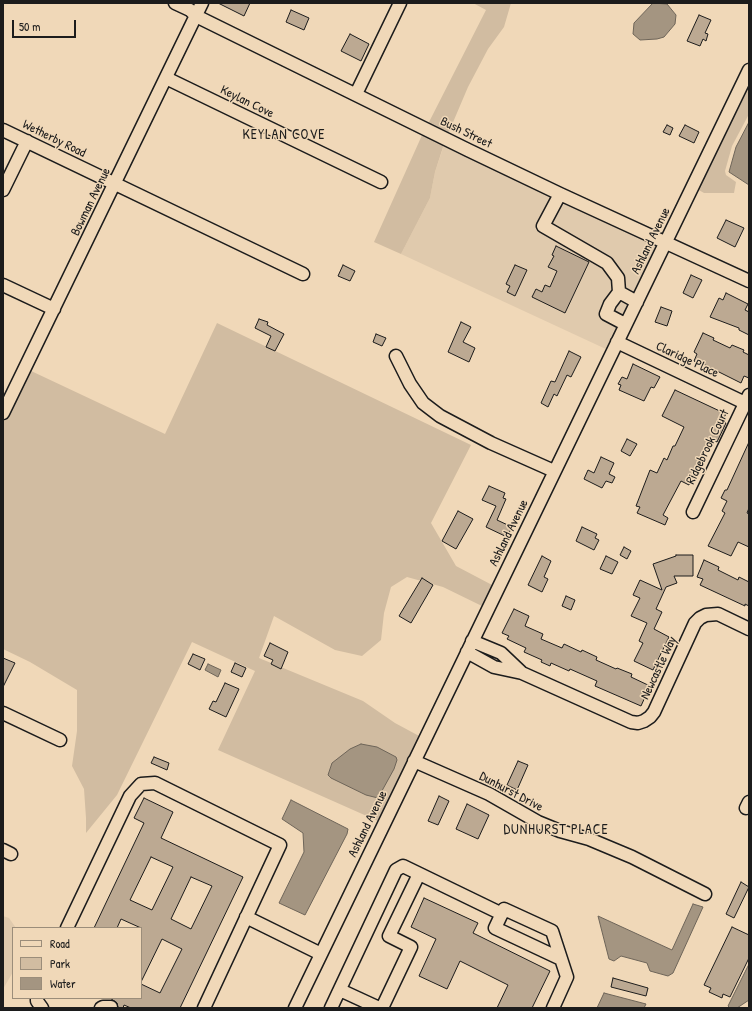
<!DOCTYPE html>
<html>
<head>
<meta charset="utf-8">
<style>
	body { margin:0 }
	#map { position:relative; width:752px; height:1011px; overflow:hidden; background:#f0d8b8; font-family:"Patrick Hand",sans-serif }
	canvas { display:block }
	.frame { position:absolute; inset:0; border:4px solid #1c1c1c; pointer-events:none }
	.legend { position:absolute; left:12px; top:927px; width:130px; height:72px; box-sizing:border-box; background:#f0d8b8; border:1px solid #9b8d7a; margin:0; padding:5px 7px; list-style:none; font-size:12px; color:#1c1c1c }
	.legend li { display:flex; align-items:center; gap:8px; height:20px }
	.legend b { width:20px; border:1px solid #9b8d7a }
	.scale { position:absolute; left:12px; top:20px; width:64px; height:18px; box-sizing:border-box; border:2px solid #1c1c1c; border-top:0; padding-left:5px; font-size:12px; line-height:14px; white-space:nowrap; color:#1c1c1c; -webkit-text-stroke:3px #f0d8b8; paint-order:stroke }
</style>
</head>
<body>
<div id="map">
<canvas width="752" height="1011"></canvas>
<div class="frame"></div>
<ul class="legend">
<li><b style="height:5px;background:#f0d8b8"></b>Road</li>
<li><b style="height:11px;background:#d1bca1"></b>Park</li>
<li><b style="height:11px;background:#a49581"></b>Water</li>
</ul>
<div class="scale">50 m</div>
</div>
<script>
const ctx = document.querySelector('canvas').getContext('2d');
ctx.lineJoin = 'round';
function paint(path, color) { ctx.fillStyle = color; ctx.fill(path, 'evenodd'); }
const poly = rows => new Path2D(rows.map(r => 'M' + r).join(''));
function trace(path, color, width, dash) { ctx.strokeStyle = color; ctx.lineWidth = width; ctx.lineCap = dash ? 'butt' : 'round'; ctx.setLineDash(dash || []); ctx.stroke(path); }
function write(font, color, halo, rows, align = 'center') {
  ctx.font = font + ' "Patrick Hand",sans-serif'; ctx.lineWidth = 3; ctx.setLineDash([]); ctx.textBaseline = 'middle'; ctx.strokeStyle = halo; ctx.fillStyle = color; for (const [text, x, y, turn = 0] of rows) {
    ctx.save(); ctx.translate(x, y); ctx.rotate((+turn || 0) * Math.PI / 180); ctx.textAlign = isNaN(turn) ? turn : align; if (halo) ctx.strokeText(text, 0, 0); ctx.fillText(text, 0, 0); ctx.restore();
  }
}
paint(poly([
	[444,145,660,246,608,350,401,254,430,198,435,172],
	[3,916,9,918,16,928,13,928,13,972,3,989]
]), '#e0caad');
paint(poly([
	[473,3,511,3,504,27,488,49,468,87,448,134,428,124,486,10],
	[749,80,749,114,732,146,725,171,726,175,736,182,734,193,704,193,697,189],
	[423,133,444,144,435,172,430,198,401,254,374,242],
	[217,323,471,445,431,523,456,566,494,586,484,607,443,587,407,577,391,587,384,613,381,640,362,656,335,650,274,616,259,658,363,701,395,723,421,737,378,821,218,750,255,671,192,642,117,795,86,833,86,818,84,789,72,766,77,731,77,690,30,662,3,649,3,423,29,370,165,434]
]), '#d1bca1');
const water = poly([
	[653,3,667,4,676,15,675,24,664,37,657,39,640,40,633,34,634,23,653,3],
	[749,122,749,185,729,172,736,147,749,122],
	[208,664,221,670,218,677,205,670,208,664],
	[361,744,377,747,396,757,397,760,394,769,378,798,366,795,331,778,328,775,332,763,350,749,361,744],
	[291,800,348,829,347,834,305,915,279,903,304,852,303,833,282,819,291,800],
	[693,904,703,907,673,973,668,976,650,971,647,963,621,956,614,961,609,959,598,916,672,950,693,904],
	[749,964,749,1000,737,1008,730,1008,728,1006,749,964],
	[604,993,646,1004,644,1008,597,1008,604,993]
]);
paint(water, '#a49581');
trace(water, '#6e6559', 1);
const building = poly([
	[218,3,250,3,244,16,218,3],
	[291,10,309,18,304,30,286,22,291,10],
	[699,15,711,20,705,33,708,34,706,41,703,39,700,46,687,41,699,15],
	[350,34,369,44,361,61,341,51,350,34],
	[667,125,673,128,670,135,663,132,667,125],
	[685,125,699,132,694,143,679,136,685,125],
	[726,220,744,228,735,247,717,238,726,220],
	[556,246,589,262,565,313,532,297,536,289,542,292,545,285,550,287,557,271,548,267,554,256,552,255,556,246],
	[343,265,355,271,350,281,338,276,343,265],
	[515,265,527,270,515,296,507,292,510,286,506,284,515,265],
	[691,275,702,280,693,298,683,293,691,275],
	[726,293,748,304,745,310,749,312,749,335,739,330,739,328,710,317,719,298,723,300,726,293],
	[661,307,672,311,667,326,655,322,661,307],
	[259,319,268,322,267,325,284,334,275,351,266,347,271,336,255,328,259,319],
	[461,322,471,327,463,342,475,348,469,362,448,352,461,322],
	[703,333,714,338,713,340,730,348,732,345,744,350,743,352,749,355,749,378,744,376,741,383,703,364,702,365,694,361,697,354,694,352,703,333],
	[376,334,386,338,382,346,373,342,376,334],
	[569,351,581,357,571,377,567,375,557,396,554,394,548,407,541,403,551,381,555,382,569,351],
	[633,364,660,377,654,388,651,387,644,401,619,390,621,385,618,384,622,377,627,379,633,364],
	[675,390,726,414,722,421,726,423,717,442,711,439,702,457,701,456,689,485,681,481,663,515,668,518,665,525,637,513,640,507,636,506,650,470,657,473,664,458,667,460,673,446,675,446,684,427,662,416,675,390],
	[627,439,637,444,630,456,621,451,627,439],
	[749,442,749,508,747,513,749,514,749,547,738,542,731,556,708,546,725,513,722,511,727,501,721,498,725,490,727,490,749,442],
	[601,457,614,463,609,474,615,477,612,483,606,481,602,488,584,479,588,470,594,473,601,457],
	[489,486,505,493,503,498,506,499,497,520,512,527,507,537,486,527,496,506,482,500,489,486],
	[458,511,473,519,456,549,442,541,458,511],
	[582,527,597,534,595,538,599,540,594,550,576,541,582,527],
	[624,547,631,551,627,559,620,555,624,547],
	[676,555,693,555,693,576,674,576,677,583,666,587,656,609,662,612,654,629,669,637,653,670,634,661,643,643,639,641,647,623,631,616,640,598,633,595,640,580,662,590,653,564,676,556,676,555],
	[542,556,551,561,544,577,548,579,542,592,528,585,542,556],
	[606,556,618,562,612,574,600,569,606,556],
	[704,560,719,567,718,570,738,580,739,577,749,582,749,606,745,604,745,606,700,585,703,579,697,577,704,560],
	[422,578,433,585,411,623,399,616,422,578],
	[566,596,575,600,571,610,562,606,566,596],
	[514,609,529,616,525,626,543,634,541,639,562,648,564,644,581,652,582,650,597,657,596,660,616,669,617,668,632,674,631,677,650,686,641,706,595,686,597,681,570,669,569,671,551,663,550,666,541,662,542,660,524,652,526,648,507,639,509,636,502,633,514,609],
	[270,643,288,652,281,669,271,664,273,660,264,656,270,643],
	[193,654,205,659,200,670,188,664,193,654],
	[3,658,15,663,3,687,3,658],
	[235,663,246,668,242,677,231,672,235,663],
	[225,683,239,689,226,717,209,709,213,701,216,702,225,683],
	[154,757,169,763,167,770,151,763,154,757],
	[518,761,528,765,517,790,507,785,518,761],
	[439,796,449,801,438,825,428,821,439,796],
	[144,798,173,812,161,838,243,877,180,1008,131,1008,124,1005,123,1008,118,1008,117,1003,110,998,141,998,141,984,160,993,182,949,162,939,141,982,141,928,121,919,117,928,94,928,144,823,134,818,144,798],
	[151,857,173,867,152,910,130,900,151,857],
	[191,877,212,886,191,929,171,919,191,877],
	[467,804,489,815,478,839,456,829,467,804],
	[741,882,749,887,734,918,726,914,741,882],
	[424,898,478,923,473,933,550,971,532,1008,497,1008,508,985,460,961,447,989,419,976,436,939,411,927,424,898],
	[732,927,749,935,749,958,730,997,723,994,722,998,709,992,711,988,704,985,732,927],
	[613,978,648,988,646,996,611,987,613,978]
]);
paint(building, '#bca992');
trace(building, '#1c1c1c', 1);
const minor = poly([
	[175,3,190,10,196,16,468,150,560,194,749,281],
	[166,78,381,182],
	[356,94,400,3],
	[3,130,303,274],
	[3,190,27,141],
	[560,194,543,226,607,263,618,278,619,292,637,302],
	[3,285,54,309],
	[619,292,610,304,606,314,625,324],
	[617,342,745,403],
	[396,356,410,384,423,403,440,416,491,443,554,471],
	[3,413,202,3],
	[693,512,749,395],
	[472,641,501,653,521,672],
	[467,652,494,667,522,673,631,722,638,723,644,721,650,717,654,712,695,623,700,618,706,615,718,614,749,629],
	[3,713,60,740],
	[414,761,489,794,538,822,560,831,589,839,632,857,705,894],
	[746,808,749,802],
	[3,850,11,854],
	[246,917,321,954],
	[67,928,130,796,141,784,155,783,280,845,204,1008],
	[340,990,379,1008],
	[37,998,37,1001,42,1008],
	[101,1008,103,1007,111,1007],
	[295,1008,749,70],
	[331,1008,396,870,403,866,502,914],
	[382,1008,411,947,389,936,419,874],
	[553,1008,567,977,552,931,504,909,495,928,561,959]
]);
trace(minor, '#1c1c1c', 15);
trace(minor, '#f0d8b8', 12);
write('13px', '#1c1c1c', '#f0d8b8', [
	["Keylan Cove",247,102,26],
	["Bush Street",466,133,26],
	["Wetherby Road",54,139,26],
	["Bowman Avenue",91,202,-64],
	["Ashland Avenue",651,241,-64],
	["Claridge Place",687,360,25],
	["Ridgebrook Court",708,447,-64],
	["Ashland Avenue",509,533,-64],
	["Newcastle Way",659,668,-65],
	["Dunhurst Drive",511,792,28],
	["Ashland Avenue",368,824,-64]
]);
ctx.letterSpacing = '1px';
write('14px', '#1c1c1c', '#f0d8b8', [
	["KEYLAN COVE",284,135],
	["DUNHURST PLACE",556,830]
]);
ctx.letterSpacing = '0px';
</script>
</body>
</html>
